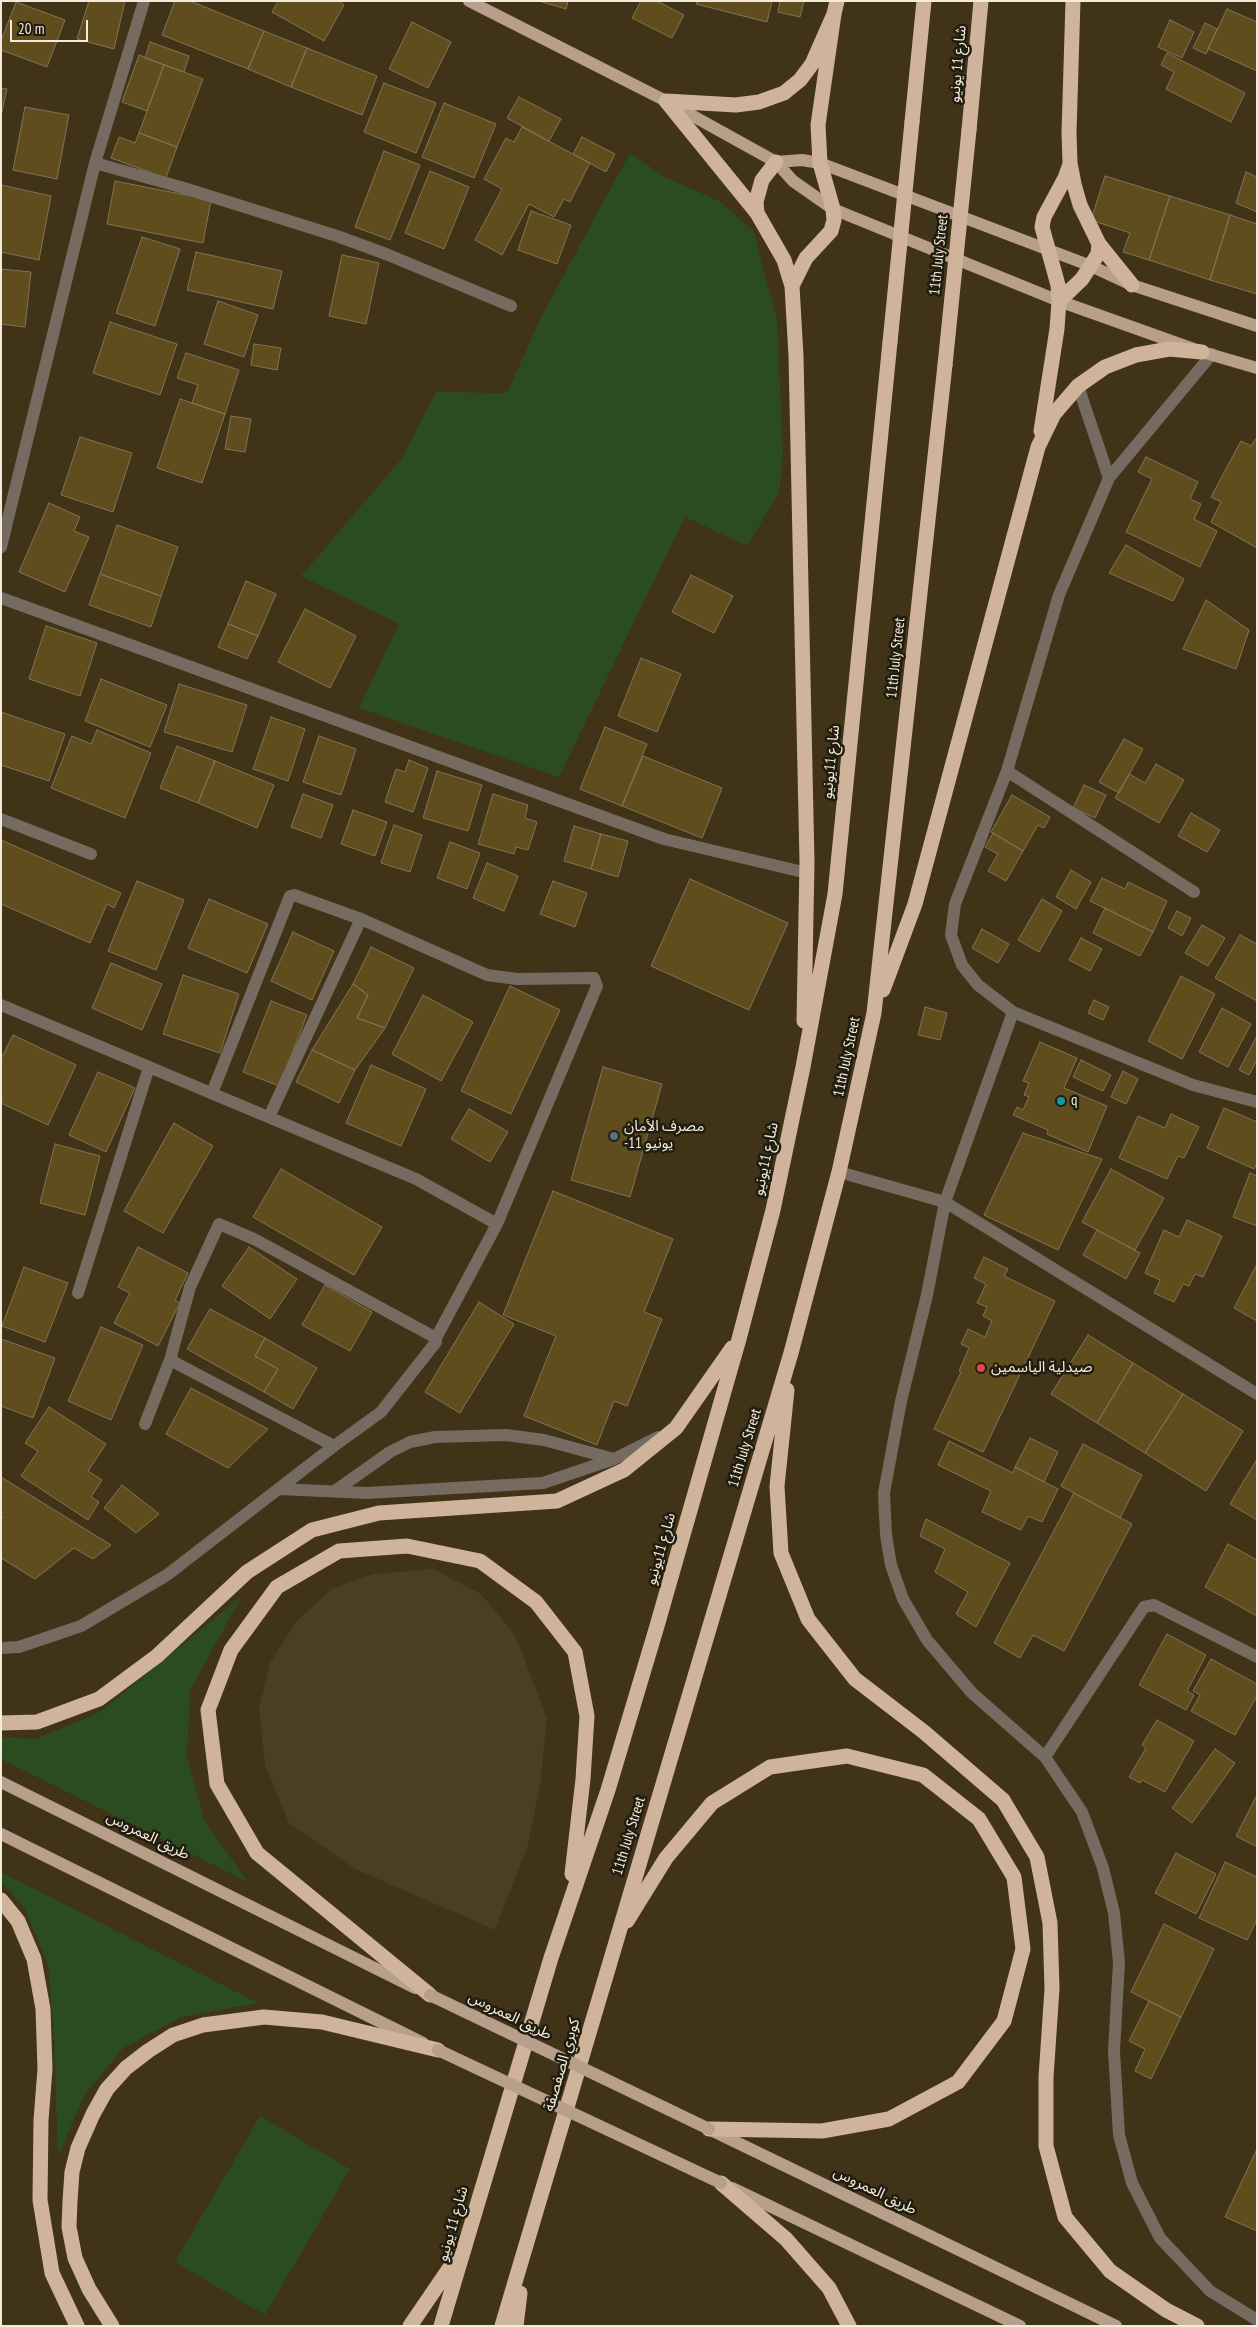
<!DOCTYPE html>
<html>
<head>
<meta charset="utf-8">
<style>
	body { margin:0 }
	#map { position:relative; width:1258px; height:2327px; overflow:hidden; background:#403317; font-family:"PT Sans Narrow",sans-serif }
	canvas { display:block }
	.frame { position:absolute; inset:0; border:2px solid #f3ebdb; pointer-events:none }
	.scale { position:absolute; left:10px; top:20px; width:78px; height:22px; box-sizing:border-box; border:2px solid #f3ebdb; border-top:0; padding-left:6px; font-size:15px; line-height:18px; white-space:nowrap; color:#f3ebdb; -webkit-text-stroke:4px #211c10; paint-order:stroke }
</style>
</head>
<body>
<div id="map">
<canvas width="1258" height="2327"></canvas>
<div class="frame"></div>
<div class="scale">20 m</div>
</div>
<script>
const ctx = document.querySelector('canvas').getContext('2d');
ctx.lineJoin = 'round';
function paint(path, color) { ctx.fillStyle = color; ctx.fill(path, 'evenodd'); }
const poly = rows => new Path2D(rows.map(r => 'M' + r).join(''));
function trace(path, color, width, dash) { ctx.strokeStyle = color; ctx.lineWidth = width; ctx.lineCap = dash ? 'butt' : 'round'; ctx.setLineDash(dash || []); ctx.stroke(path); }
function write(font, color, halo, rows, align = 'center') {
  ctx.font = font + ' "PT Sans Narrow","Noto Sans Arabic",sans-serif'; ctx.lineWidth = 5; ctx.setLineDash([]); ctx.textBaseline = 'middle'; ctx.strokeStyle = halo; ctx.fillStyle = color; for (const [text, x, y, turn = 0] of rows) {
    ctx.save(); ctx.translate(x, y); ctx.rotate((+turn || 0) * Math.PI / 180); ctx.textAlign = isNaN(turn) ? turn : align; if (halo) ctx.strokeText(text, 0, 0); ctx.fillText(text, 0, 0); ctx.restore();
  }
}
paint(poly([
	[630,153,665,177,721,202,754,232,777,321,783,453,779,493,747,546,685,517,559,777,359,708,399,624,301,576,402,458,436,392,507,393,542,315],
	[242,1596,190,1690,187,1756,204,1820,248,1882,1,1759,1,1737,36,1739,100,1712],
	[1,1872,258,2003,181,2017,123,2048,85,2094,58,2156,54,2040,48,1965,25,1909,1,1881],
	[260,2116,350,2169,265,2315,175,2262]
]), '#2b4c1f');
paint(poly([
	[433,1569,481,1594,515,1635,547,1718,540,1786,527,1848,495,1930,355,1869,289,1823,265,1765,259,1709,270,1663,295,1623,331,1589,373,1574]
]), '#484020');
const building = poly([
	[89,1,125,1,114,49,77,39,89,1],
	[175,1,190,1,264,31,248,69,162,35,175,1],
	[278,1,338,1,344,5,324,41,272,12,278,1],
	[539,1,568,1,566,9,539,1],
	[641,1,657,1,684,15,672,38,632,18,641,1],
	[697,1,772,1,767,22,696,4,697,1],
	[780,1,804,1,800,17,778,12,780,1],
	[16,2,65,20,47,67,1,50,1,41,16,2],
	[1227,9,1257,22,1257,71,1208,49,1227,9],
	[1170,20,1194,32,1182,58,1158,47,1170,20],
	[412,22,451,42,428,88,389,69,412,22],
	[1205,23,1217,29,1206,54,1193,48,1205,23],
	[264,31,307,48,291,87,248,69,264,31],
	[150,42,189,56,184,72,145,58,150,42],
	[307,48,377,76,362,115,291,87,307,48],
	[1167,53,1245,93,1231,122,1166,89,1174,72,1161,65,1167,53],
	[139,55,164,65,147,111,122,102,139,55],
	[164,65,203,79,177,147,139,133,164,65],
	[384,83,436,103,416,153,364,132,384,83],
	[1,88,7,89,1,116,1,88],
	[519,97,561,119,549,141,507,118,519,97],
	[444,103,496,124,474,178,422,157,444,103],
	[25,107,69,115,57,179,13,170,25,107],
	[522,127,590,163,570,202,564,199,554,217,529,204,502,255,475,240,502,189,484,179,506,138,514,142,522,127],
	[139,133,177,147,166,178,111,158,119,137,135,143,139,133],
	[582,137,615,154,606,172,573,154,582,137],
	[384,151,420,165,390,240,355,227,384,151],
	[430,171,469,187,444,249,405,233,430,171],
	[1246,172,1257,177,1257,212,1236,203,1246,172],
	[1105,176,1170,196,1149,260,1123,252,1130,233,1091,220,1105,176],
	[115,181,211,200,203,243,107,224,115,181],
	[1,185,51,196,39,260,1,252,1,185],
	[1170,196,1230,215,1210,280,1149,260,1170,196],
	[531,211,571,225,557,264,518,250,531,211],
	[1230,215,1257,224,1257,294,1210,280,1230,215],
	[142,237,180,249,155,326,116,313,142,237],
	[196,252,282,271,273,309,187,290,196,252],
	[342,255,379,263,366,324,329,316,342,255],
	[1,269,31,272,25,327,1,324,1,269],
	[218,301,258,315,244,357,204,344,218,301],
	[110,322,177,344,160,395,93,373,110,322],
	[254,344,281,348,277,370,251,365,254,344],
	[186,353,239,370,225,414,192,403,198,385,177,378,186,353],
	[180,399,225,414,202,483,157,468,180,399],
	[231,416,251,419,245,452,225,449,231,416],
	[80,437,132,453,113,512,61,495,80,437],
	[1257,437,1257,548,1211,522,1221,502,1211,497,1241,441,1251,446,1257,437],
	[1146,457,1198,482,1190,499,1201,504,1194,519,1217,531,1200,567,1126,532,1152,479,1138,472,1146,457],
	[49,503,80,517,74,531,89,537,65,592,19,572,49,503],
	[117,525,178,547,161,596,100,574,117,525],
	[1126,545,1184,579,1173,601,1109,573,1126,545],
	[100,574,161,596,151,627,89,605,100,574],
	[691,575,733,596,714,633,672,612,691,575],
	[246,581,276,594,258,636,228,624,246,581],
	[1206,600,1249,630,1236,669,1183,649,1206,600],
	[305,609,356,636,330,688,278,662,305,609],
	[228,624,258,636,247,659,218,647,228,624],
	[46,626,97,643,80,696,29,679,46,626],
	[641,658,681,674,657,732,618,716,641,658],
	[101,679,167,705,150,747,85,721,101,679],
	[179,684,247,705,232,752,164,732,179,684],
	[1,712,65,734,49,781,1,765,1,712],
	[271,717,305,729,288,781,253,769,271,717],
	[605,727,647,744,622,806,580,789,605,727],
	[97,730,151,753,125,818,51,788,72,736,91,744,97,730],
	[319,736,356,749,341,795,303,782,319,736],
	[1124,739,1143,749,1119,793,1099,782,1124,739],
	[177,746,215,761,198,803,160,788,177,746],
	[643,756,722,788,702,838,622,806,643,756],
	[409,760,428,768,413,812,385,802,396,769,405,772,409,760],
	[215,761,274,785,257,828,198,803,215,761],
	[1156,764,1184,780,1159,823,1115,798,1129,774,1145,783,1156,764],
	[437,771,482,785,468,831,423,818,437,771],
	[1084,785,1106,795,1095,818,1073,808,1084,785],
	[303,794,333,805,321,838,291,827,303,794],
	[493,794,528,805,525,818,537,822,528,850,516,847,514,854,478,844,493,794],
	[1012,795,1050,817,1044,828,1038,825,1023,851,991,832,1012,795],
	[353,810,387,822,375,856,341,844,353,810],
	[1191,813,1220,830,1207,852,1178,836,1191,813],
	[394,825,422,835,410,872,381,863,394,825],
	[574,826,601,834,591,869,564,861,574,826],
	[993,833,1023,851,1006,881,988,871,998,854,985,847,993,833],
	[601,834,628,841,618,877,591,869,601,834],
	[1,840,121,893,114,908,107,904,90,943,1,904,1,840],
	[450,842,480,853,467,889,437,878,450,842],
	[487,863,518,876,504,911,473,898,487,863],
	[1071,870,1091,882,1076,909,1056,897,1071,870],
	[1102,878,1125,889,1128,882,1167,901,1153,932,1090,901,1102,878],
	[690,879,788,923,749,1010,651,966,690,879],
	[137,881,184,900,156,970,108,951,137,881],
	[553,881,587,893,575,927,540,914,553,881],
	[209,899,268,924,247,973,188,948,209,899],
	[1042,899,1062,911,1039,952,1018,940,1042,899],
	[1105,908,1153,932,1140,956,1093,933,1105,908],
	[1177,911,1191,918,1182,936,1168,928,1177,911],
	[1202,925,1225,938,1208,966,1185,953,1202,925],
	[982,929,1009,944,998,963,972,948,982,929],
	[293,932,334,951,312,1000,271,981,293,932],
	[1240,935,1257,944,1257,1001,1215,978,1240,935],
	[1081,938,1102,949,1090,971,1069,960,1081,938],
	[371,947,414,968,385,1028,357,1018,368,995,353,984,371,947],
	[111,963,162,984,142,1030,92,1008,111,963],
	[183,975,239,994,220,1053,163,1034,183,975],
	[1181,976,1215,994,1182,1059,1148,1041,1181,976],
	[353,984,368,995,357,1018,385,1028,355,1070,312,1050,353,984],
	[510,986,560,1010,511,1114,461,1091,510,986],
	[423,995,473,1022,441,1081,392,1054,423,995],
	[1094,1000,1109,1007,1103,1020,1088,1013,1094,1000],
	[271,1001,307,1015,279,1086,243,1072,271,1001],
	[925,1007,947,1013,940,1040,918,1035,925,1007],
	[1222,1008,1251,1024,1228,1067,1199,1052,1222,1008],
	[13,1035,76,1065,48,1125,1,1103,1,1059,13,1035],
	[1257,1036,1257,1060,1249,1075,1239,1070,1257,1036],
	[1040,1042,1077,1058,1064,1088,1107,1106,1088,1152,1047,1134,1048,1130,1013,1115,1017,1107,1023,1110,1029,1097,1024,1095,1029,1083,1023,1081,1040,1042],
	[312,1050,355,1070,339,1103,296,1082,312,1050],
	[1081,1060,1111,1075,1103,1091,1073,1077,1081,1060],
	[371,1065,426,1089,401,1146,346,1123,371,1065],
	[603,1067,662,1084,630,1197,571,1180,603,1067],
	[1123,1071,1138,1079,1126,1104,1111,1097,1123,1071],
	[98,1072,135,1088,106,1152,69,1135,98,1072],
	[1224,1108,1257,1122,1257,1163,1254,1169,1207,1148,1224,1108],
	[469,1109,508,1132,490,1162,451,1139,469,1109],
	[1171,1114,1199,1127,1184,1158,1178,1156,1167,1179,1119,1158,1138,1116,1165,1128,1171,1114],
	[174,1123,213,1146,163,1233,124,1211,174,1123],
	[1023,1133,1102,1159,1058,1250,984,1215,1023,1133],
	[55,1144,100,1156,85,1215,40,1203,55,1144],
	[281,1169,382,1227,354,1275,253,1217,281,1169],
	[1111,1169,1164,1198,1135,1250,1082,1222,1111,1169],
	[1250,1173,1257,1176,1257,1226,1233,1217,1250,1173],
	[553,1191,673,1239,644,1312,662,1319,627,1406,614,1401,597,1445,524,1416,556,1336,503,1315,553,1191],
	[1187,1220,1222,1236,1203,1277,1195,1274,1189,1286,1183,1284,1174,1302,1154,1293,1160,1280,1145,1273,1164,1230,1179,1237,1187,1220],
	[1097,1230,1140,1253,1126,1279,1083,1255,1097,1230],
	[138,1247,188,1273,175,1300,180,1303,158,1346,114,1323,130,1293,118,1287,138,1247],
	[249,1247,297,1279,270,1319,222,1286,249,1247],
	[984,1257,1008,1269,1004,1276,1055,1301,983,1452,934,1429,961,1372,959,1371,969,1348,961,1344,968,1329,985,1337,992,1321,983,1316,987,1307,977,1303,986,1284,974,1278,984,1257],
	[1257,1264,1257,1321,1234,1308,1257,1264],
	[24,1267,68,1283,45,1342,2,1326,24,1267],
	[325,1285,372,1312,350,1351,302,1325,325,1285],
	[479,1302,514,1324,460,1413,425,1392,479,1302],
	[210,1309,265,1338,255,1356,278,1369,264,1392,187,1349,210,1309],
	[101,1327,143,1345,111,1420,68,1401,101,1327],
	[1088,1335,1133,1363,1097,1423,1051,1394,1088,1335],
	[265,1338,317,1368,293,1409,264,1392,278,1369,255,1356,265,1338],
	[1,1339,55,1358,33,1418,1,1406,1,1339],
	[1133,1363,1183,1394,1145,1453,1097,1423,1133,1363],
	[191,1388,268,1429,228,1468,166,1434,191,1388],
	[1183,1394,1243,1431,1206,1491,1145,1453,1183,1394],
	[49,1407,106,1444,88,1471,102,1480,91,1497,99,1502,88,1520,21,1476,38,1451,25,1443,49,1407],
	[1030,1438,1058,1452,1044,1482,1015,1467,1030,1438],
	[949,1441,1013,1473,1015,1467,1058,1489,1042,1522,1028,1516,1021,1530,982,1512,991,1491,938,1465,949,1441],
	[1083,1444,1142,1475,1120,1518,1061,1486,1083,1444],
	[1257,1459,1257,1520,1230,1504,1257,1459],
	[1,1477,111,1545,93,1559,74,1548,35,1579,1,1558,1,1520,3,1517,1,1516,1,1477],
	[122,1485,159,1514,136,1533,104,1508,122,1485],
	[1074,1493,1132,1524,1064,1651,1033,1635,1020,1658,994,1643,1074,1493],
	[926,1519,1010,1563,976,1627,956,1614,968,1592,935,1572,945,1549,920,1536,926,1519],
	[1228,1544,1257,1560,1257,1616,1205,1587,1228,1544],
	[1167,1634,1206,1655,1187,1691,1194,1695,1186,1710,1139,1685,1167,1634],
	[1211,1659,1257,1684,1257,1696,1235,1735,1191,1711,1200,1695,1193,1691,1211,1659],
	[1157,1720,1194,1741,1165,1792,1142,1780,1140,1783,1129,1777,1146,1748,1142,1745,1157,1720],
	[1215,1749,1235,1763,1192,1823,1172,1808,1215,1749],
	[1257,1795,1257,1847,1236,1836,1257,1795],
	[1176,1853,1216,1874,1196,1914,1155,1893,1176,1853],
	[1225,1862,1257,1877,1257,1919,1247,1940,1199,1918,1225,1862],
	[1164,1924,1214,1949,1181,2017,1131,1992,1164,1924],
	[1149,2001,1181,2017,1151,2079,1135,2071,1145,2049,1129,2041,1149,2001],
	[1257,2149,1257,2231,1225,2217,1257,2149]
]);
paint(building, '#604d1e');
trace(building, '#827456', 1);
trace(poly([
	[95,163,184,188,337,236,386,254,511,306],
	[1078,386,1109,478,1059,595,1007,771,955,904,951,935,962,965,978,985,1013,1012,945,1202,1257,1394],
	[1109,478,1212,354],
	[1,547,95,163,144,1],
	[1,598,664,839,807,873],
	[1007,771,1194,892],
	[1,819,91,854],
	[1,1005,149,1067,78,1293],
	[1013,1012,1193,1085,1257,1102],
	[149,1067,416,1179,497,1224],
	[269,1117,361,919],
	[839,1172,945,1202,927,1295,901,1401,884,1493,886,1535,891,1565,903,1599,927,1640,972,1693,1045,1757,1082,1812,1103,1868,1114,1913,1119,1962,1114,2051,1119,2135,1132,2183,1160,2238,1210,2291,1257,2320],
	[170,1360,190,1287,219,1224,254,1239,436,1338],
	[145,1424,170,1360,334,1446],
	[280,1489,366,1493,543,1483,614,1459,658,1437],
	[335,1491,390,1452,410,1442,435,1437,506,1435,544,1440,614,1459],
	[1,1648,19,1647,81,1626,167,1575,334,1446,381,1412,436,1342,436,1338,497,1224,597,986,594,978,517,979,487,975,361,919,294,895,290,896,212,1093],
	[1045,1757,1144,1607,1154,1605,1257,1657]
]), '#766b61', 12);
trace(poly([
	[469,1,666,101,776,162,793,181,833,209,1059,301,1202,352,1257,368],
	[776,162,802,160,820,163,1091,266,1132,285,1257,326],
	[1,1782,415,1988],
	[1,1834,423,2043],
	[711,2130,1116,2326],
	[732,2188,1020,2326]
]), '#b79f8b', 12);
trace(poly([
	[1073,1,1069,133,1070,163,1074,184,1080,205,1099,244,1132,285],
	[666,101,757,213,784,260,792,286,796,356,807,862,804,1021],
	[666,101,736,105,759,102,784,93,800,80,812,64,834,14,837,1],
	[912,122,924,1],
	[969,130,981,1],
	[757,213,756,202,762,180,776,162],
	[792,286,806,258,831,231,834,220,833,209,820,163,818,125,834,14],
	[1059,301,1082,279,1098,254,1099,244],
	[1041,431,1057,329,1059,301,1058,285,1042,227,1044,217,1065,178,1070,164],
	[883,990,915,904,1038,447,1054,414,1078,386,1105,367,1136,355,1169,349,1202,352],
	[787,1390,777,1486,781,1553,808,1619,855,1679,924,1732,1003,1800,1037,1857,1050,1923,1052,1989,1046,2077,1046,2146,1065,2217,1110,2271,1166,2310,1197,2326],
	[1,1723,37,1722,99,1699,157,1656,247,1572,312,1530,379,1513,557,1501,624,1470,676,1428,732,1348],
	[1,1900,18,1921,34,1959,43,2009,45,2069,41,2120,40,2200,52,2273,77,2326],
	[627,1921,666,1858,712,1803,770,1767,847,1756,923,1775,979,1819,1014,1877,1023,1949,1004,2021,958,2082,889,2119,822,2131,709,2129],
	[430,1995,257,1853,217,1784,208,1710,231,1650,277,1587,339,1551,407,1546,480,1561,536,1602,575,1652,587,1716,583,1779,572,1874],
	[721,2183,786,2239,829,2288,849,2326],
	[112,2326,89,2289,75,2258,69,2227,70,2201,72,2172,78,2148,93,2114,107,2089,126,2068,148,2051,173,2035,203,2025,264,2017,322,2022,438,2050],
	[410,2326,455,2260],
	[441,2326,551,1958,608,1790,657,1626,739,1339,773,1210,803,1067,835,894,890,342],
	[502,2326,791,1353,839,1172,874,1013,945,365],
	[516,2326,520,2293]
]), '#d0b39b', 15);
trace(poly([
	[430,1995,709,2129],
	[438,2050,721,2183]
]), '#b79f8b', 12);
trace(poly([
	[890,342,912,122],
	[945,365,969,130]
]), '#d0b39b', 15);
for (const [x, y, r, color] of [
	[1061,1101,5,"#0f9aa8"],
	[614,1136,5,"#5c6f8a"],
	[981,1368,5,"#e0444e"]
]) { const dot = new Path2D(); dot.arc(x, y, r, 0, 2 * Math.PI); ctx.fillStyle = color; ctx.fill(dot); trace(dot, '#211c10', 2); }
write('15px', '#f3ebdb', '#211c10', [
	["شارع 11 يونيو",958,64,-85],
	["11th July Street",939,255,-84],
	["11th July Street",896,658,-84],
	["شارع 11يونيو",831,762,-84],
	["11th July Street",847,1057,-78],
	["شارع 11يونيو",766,1159,-78],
	["11th July Street",745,1448,-73],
	["شارع 11يونيو",661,1549,-74],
	["طريق العمروس",148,1836,26],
	["11th July Street",629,1836,-73],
	["طريق العمروس",510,2016,26],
	["كوبري الصفصفة",562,2065,-74],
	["طريق العمروس",875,2191,26],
	["شارع 11 يونيو",453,2224,-74]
]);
write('15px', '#f3ebdb', '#211c10', [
	["q",1071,1101],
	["مصرف الأمان",624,1127],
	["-11 يونيو",624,1144],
	["صيدلية الياسمين",991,1368]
], 'left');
</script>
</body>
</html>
